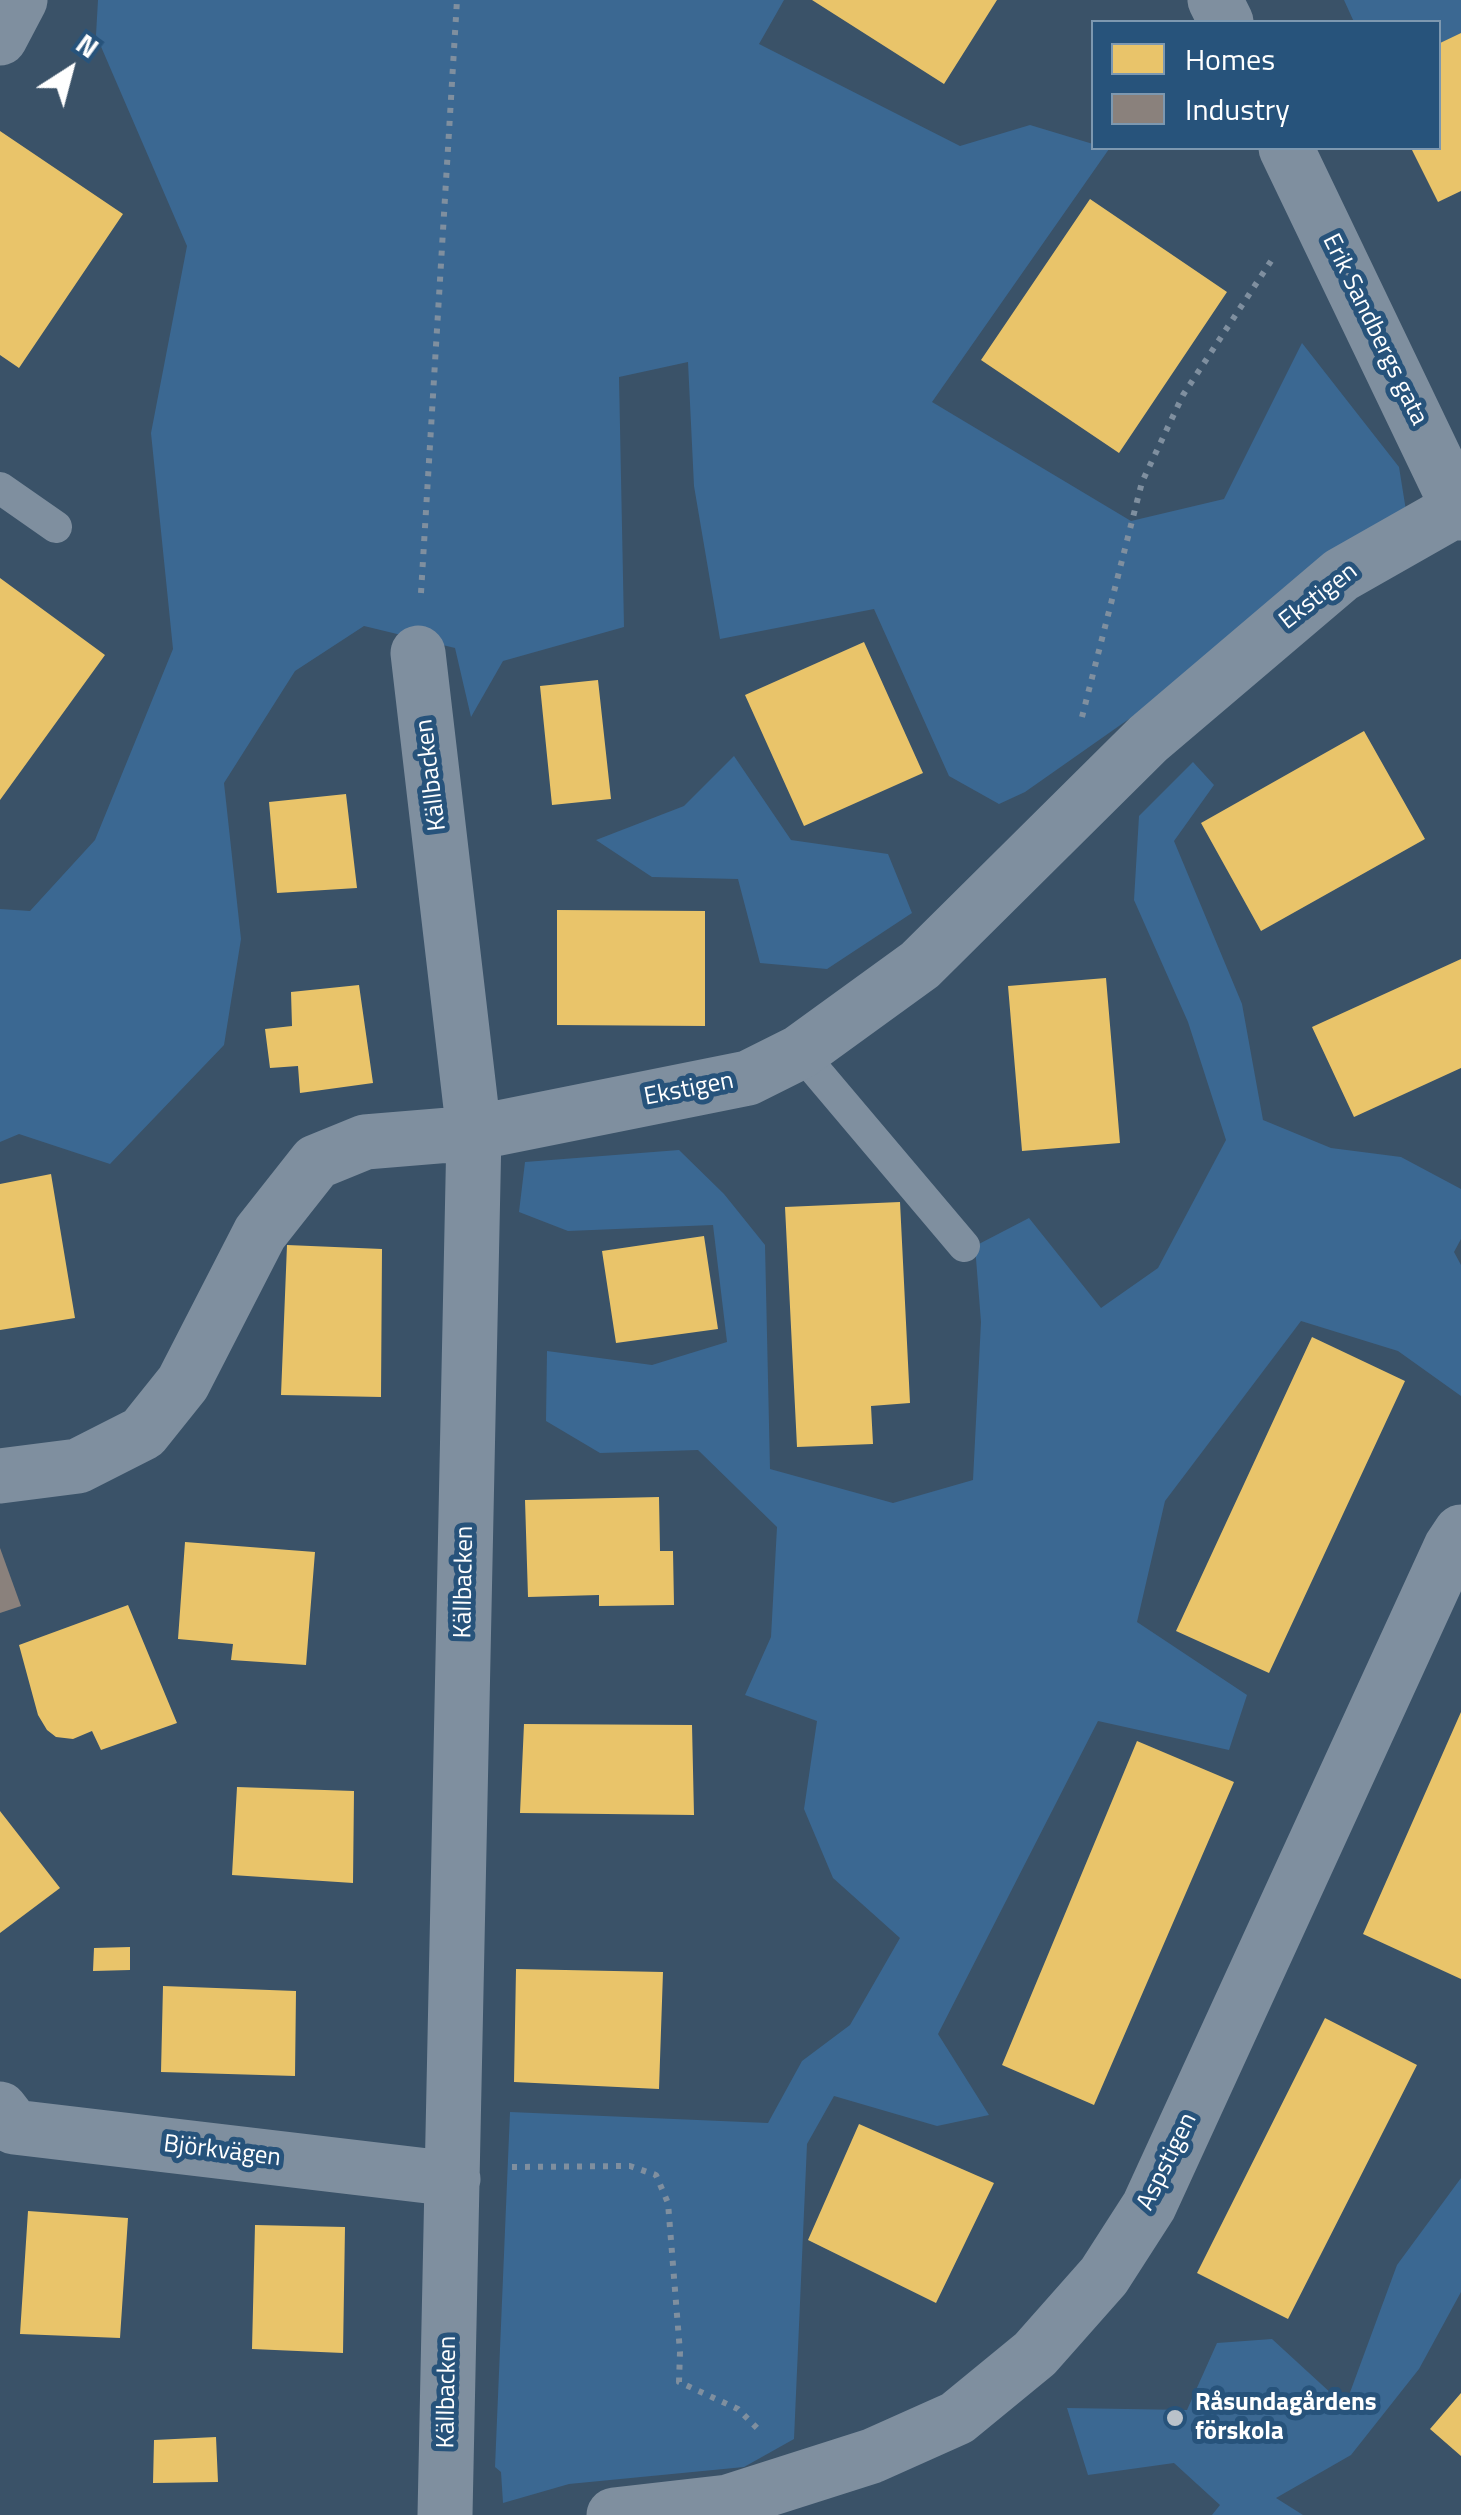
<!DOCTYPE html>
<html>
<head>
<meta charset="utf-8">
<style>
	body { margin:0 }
	#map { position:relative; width:1461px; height:2515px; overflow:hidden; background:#3a5268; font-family:"Titillium Web",sans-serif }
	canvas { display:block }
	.legend { position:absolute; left:1091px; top:20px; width:350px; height:130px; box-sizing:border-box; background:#27537b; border:2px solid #7d98b0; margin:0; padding:12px 18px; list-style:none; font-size:30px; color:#fff }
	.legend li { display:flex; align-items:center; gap:20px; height:50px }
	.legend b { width:50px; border:2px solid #7d98b0 }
	.north { position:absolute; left:20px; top:20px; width:100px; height:100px; -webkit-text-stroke:8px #27537b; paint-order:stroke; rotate:36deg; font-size:28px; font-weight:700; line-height:40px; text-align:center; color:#fff }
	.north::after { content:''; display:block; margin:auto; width:35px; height:45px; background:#fff; clip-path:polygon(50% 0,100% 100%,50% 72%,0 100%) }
</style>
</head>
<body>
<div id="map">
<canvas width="1461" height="2515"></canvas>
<ul class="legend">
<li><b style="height:28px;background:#e9c46a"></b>Homes</li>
<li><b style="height:28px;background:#8a817c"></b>Industry</li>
</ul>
<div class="north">N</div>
</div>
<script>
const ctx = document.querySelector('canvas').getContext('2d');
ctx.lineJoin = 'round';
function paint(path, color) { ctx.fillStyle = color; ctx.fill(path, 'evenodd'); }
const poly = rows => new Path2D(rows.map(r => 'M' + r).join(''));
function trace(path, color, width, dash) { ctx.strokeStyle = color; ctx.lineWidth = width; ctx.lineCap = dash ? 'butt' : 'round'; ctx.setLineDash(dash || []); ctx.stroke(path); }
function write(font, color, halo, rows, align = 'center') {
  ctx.font = font + ' "Titillium Web",sans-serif'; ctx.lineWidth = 10; ctx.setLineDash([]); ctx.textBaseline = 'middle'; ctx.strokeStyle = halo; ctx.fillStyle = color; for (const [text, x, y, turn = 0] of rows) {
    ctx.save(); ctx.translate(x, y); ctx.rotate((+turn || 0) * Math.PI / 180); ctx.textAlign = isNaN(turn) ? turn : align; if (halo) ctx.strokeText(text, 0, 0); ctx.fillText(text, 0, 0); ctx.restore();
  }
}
paint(poly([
	[98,0,784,0,759,44,960,146,1030,125,1093,144,1094,148,1109,149,932,402,1131,521,1224,499,1302,343,1399,467,1408,523,1025,792,999,804,949,776,874,609,720,639,694,486,688,362,619,377,624,627,503,661,471,717,455,648,364,626,295,671,224,783,241,939,224,1045,110,1164,19,1134,0,1142,0,909,30,911,95,840,173,649,151,433,187,246,96,35],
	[1344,0,1461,0,1461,33,1439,44,1438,22,1354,22],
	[734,756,791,840,888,854,912,913,827,969,760,963,738,879,652,877,596,840,684,806],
	[1193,762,1214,785,1174,841,1242,1004,1263,1120,1331,1148,1401,1157,1461,1189,1461,1239,1454,1252,1461,1265,1461,1396,1398,1351,1301,1321,1165,1501,1137,1622,1247,1695,1229,1750,1098,1721,938,2034,989,2115,937,2126,834,2096,807,2144,794,2439,744,2467,569,2484,503,2503,501,2472,495,2467,510,2112,768,2123,802,2061,850,2025,900,1938,833,1878,804,1809,817,1721,745,1695,771,1637,777,1527,698,1450,600,1453,546,1421,547,1351,652,1365,727,1342,713,1225,568,1231,519,1212,525,1162,679,1150,724,1194,765,1245,770,1469,893,1503,973,1480,981,1322,975,1246,1029,1218,1101,1308,1158,1268,1226,1140,1188,1022,1134,900,1139,816],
	[1461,2178,1461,2292,1419,2369,1351,2455,1276,2498,1303,2515,1212,2515,1220,2505,1174,2463,1088,2475,1067,2408,1187,2410,1217,2343,1272,2339,1345,2406,1397,2265]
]), '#3b6892');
paint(poly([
	[812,0,997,0,944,84],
	[1461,33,1461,191,1438,202,1411,148,1438,148,1438,44],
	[0,131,123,214,19,368,0,355],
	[1090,199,1227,292,1119,453,981,360],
	[0,578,105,655,0,800],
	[864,642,923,773,804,826,745,695],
	[598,680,611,799,552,805,540,686],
	[1364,731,1425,839,1261,931,1201,823],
	[346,794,357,888,277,893,269,802],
	[557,910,705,911,705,1026,557,1025],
	[1461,959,1461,1068,1354,1117,1312,1027],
	[1106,978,1120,1143,1022,1151,1008,986],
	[359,985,373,1083,300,1093,298,1066,270,1068,265,1029,292,1026,291,992],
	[51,1174,75,1318,0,1330,0,1184],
	[900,1202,910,1403,871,1406,873,1444,797,1447,785,1207],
	[704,1236,718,1329,616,1343,602,1251],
	[287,1245,382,1249,381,1397,281,1395],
	[1312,1337,1405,1381,1269,1673,1176,1631],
	[659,1497,660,1551,673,1551,674,1605,599,1606,599,1595,528,1597,525,1500],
	[185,1542,315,1552,306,1665,231,1660,233,1644,178,1639],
	[128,1605,177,1723,101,1750,92,1731,73,1739,56,1737,47,1730,38,1715,19,1645],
	[1461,1712,1461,1979,1363,1934],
	[524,1724,692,1725,694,1815,520,1813],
	[1137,1741,1234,1782,1094,2105,1002,2065],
	[237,1787,354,1791,353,1883,232,1875],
	[0,1811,60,1888,0,1933],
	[130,1947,130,1970,93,1971,94,1948],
	[516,1969,663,1972,659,2089,514,2082],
	[163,1986,296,1991,295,2076,161,2072],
	[1325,2018,1417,2065,1288,2319,1197,2273],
	[859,2124,994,2183,936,2303,808,2240],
	[28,2211,128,2218,120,2338,20,2334],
	[255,2225,345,2227,343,2353,252,2349],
	[1461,2393,1461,2456,1430,2429],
	[216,2437,218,2482,153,2483,154,2440]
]), '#e9c46a');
paint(poly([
	[0,1548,21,1606,0,1613]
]), '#8a817c');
trace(poly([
	[421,593,457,0],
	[1082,717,1142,482,1183,395,1273,258],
	[512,2167,630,2166,656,2175,668,2203,680,2352,679,2382,738,2409,757,2428]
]), '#7f8f9f', 6, [5, 8]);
trace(poly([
	[0,488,56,527],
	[800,1052,964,1246]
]), '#7f8f9f', 32);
trace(poly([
	[1215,0,1226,22],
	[0,38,20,0],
	[1286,148,1461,513],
	[418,653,474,1133,445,2515],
	[0,1476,78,1466,143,1433,183,1383,260,1233,316,1162,365,1142,474,1133,748,1078,800,1052,920,965,1148,739,1341,575,1459,508],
	[0,2109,14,2127,453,2179],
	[614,2515,728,2502,872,2456,957,2418,1035,2354,1104,2276,1149,2206,1451,1547,1461,1532]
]), '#7f8f9f', 55);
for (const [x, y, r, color] of [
	[1175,2418,10,"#bac2ca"]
]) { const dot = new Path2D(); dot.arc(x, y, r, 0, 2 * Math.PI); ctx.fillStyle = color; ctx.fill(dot); trace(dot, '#27537b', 4); }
write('25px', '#fff', '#27537b', [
	["Erik Sandbergs gata",1374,330,64],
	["Ekstigen",1319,597,-38],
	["Källbacken",432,775,-97],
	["Ekstigen",689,1090,-11],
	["Källbacken",465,1582,-89],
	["Björkvägen",222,2152,7],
	["Aspstigen",1168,2162,-64],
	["Källbacken",448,2392,-89]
]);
write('bold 25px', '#fff', '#27537b', [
	["Råsundagårdens",1195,2404],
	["förskola",1195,2433]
], 'left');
</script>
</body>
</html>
